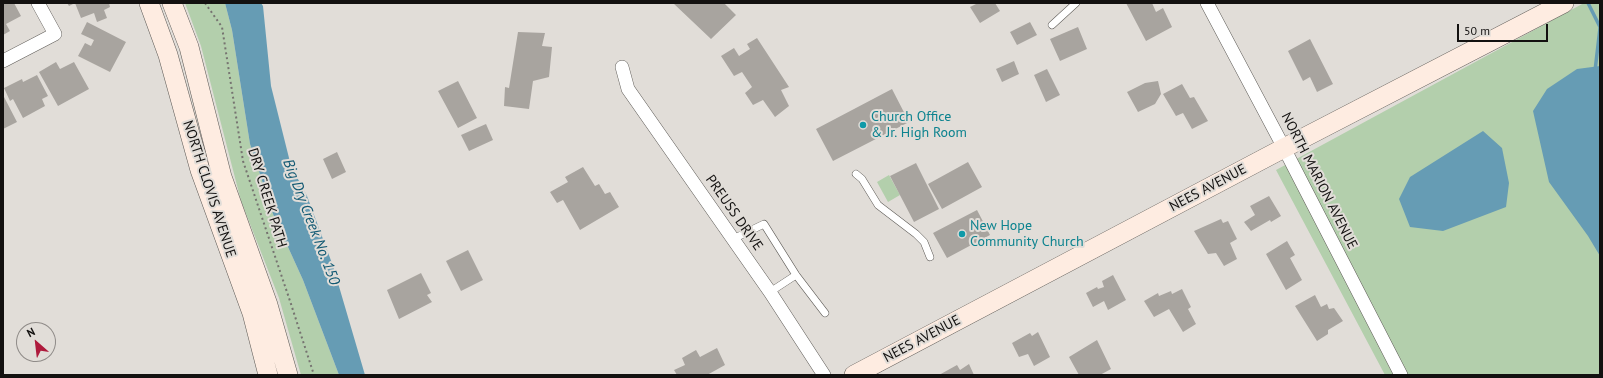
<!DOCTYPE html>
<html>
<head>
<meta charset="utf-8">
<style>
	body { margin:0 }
	#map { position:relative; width:1603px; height:378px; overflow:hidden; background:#e1ddd8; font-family:"PT Sans",sans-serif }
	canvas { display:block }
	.frame { position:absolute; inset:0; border:4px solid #131110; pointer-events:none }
	.north { position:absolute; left:16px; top:322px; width:40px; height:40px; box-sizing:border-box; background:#e1ddd8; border:1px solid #8f8b88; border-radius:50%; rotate:332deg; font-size:11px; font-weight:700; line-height:16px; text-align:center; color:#131110 }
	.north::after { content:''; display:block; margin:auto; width:14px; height:18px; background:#ae1a3c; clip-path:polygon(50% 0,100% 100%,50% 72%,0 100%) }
	.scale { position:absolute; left:1457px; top:24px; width:91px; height:18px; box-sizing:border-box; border:2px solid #131110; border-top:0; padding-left:5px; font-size:12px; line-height:14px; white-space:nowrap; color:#131110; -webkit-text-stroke:3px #e1ddd8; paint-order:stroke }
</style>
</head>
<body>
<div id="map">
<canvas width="1603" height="378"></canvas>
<div class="frame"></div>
<div class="north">N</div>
<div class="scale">50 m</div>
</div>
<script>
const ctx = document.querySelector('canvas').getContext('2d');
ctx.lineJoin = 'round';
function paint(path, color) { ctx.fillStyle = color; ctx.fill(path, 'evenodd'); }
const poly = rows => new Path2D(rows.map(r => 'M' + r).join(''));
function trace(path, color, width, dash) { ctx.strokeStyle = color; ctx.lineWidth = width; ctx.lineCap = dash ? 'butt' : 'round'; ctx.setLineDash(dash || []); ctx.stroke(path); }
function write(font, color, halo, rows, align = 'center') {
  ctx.font = font + ' "PT Sans",sans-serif'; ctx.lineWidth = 4; ctx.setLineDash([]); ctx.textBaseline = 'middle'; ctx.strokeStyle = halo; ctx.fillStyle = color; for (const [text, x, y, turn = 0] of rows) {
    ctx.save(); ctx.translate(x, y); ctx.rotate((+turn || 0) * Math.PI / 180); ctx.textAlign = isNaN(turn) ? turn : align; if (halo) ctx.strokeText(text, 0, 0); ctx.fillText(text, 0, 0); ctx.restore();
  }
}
paint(poly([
	[185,3,225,3,232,30,250,144,273,214,303,280,339,375,301,375,279,298,241,201,201,46],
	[1584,3,1600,3,1600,375,1385,375,1276,170],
	[889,175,900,195,888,202,877,182]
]), '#b3cfac');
paint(poly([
	[225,3,261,3,263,6,271,86,291,166,307,196,333,266,365,375,339,375,303,280,273,214,250,144,232,30],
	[1600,66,1600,256,1588,236,1549,182,1533,111,1547,89,1577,69],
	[1483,131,1502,148,1509,183,1506,207,1443,231,1410,227,1399,199,1410,177]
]), '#669cb4');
trace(poly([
	[1588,3,1600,27],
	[1595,71,1600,28]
]), '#669cb4', 3.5);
paint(poly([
	[3,3,14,3,21,16,6,24,10,31,3,35],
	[67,3,109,3,110,7,104,10,107,18,97,22,94,13,81,18,75,3,69,6],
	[673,3,724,3,736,15,711,39],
	[978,3,995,3,1000,11,980,23,970,7],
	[1126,3,1152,3,1156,12,1163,8,1172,27,1146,41],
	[87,22,126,42,110,72,78,56,85,43,91,46,94,40,81,34],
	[1030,22,1037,35,1017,45,1010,32],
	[1078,27,1087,49,1060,61,1050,39],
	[518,32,545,33,542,46,552,47,549,77,533,81,529,109,504,106,505,87,509,88],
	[757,38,789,87,781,90,789,106,775,117,763,100,753,105,745,93,752,87,742,72,734,76,721,56,734,48,739,56,750,49,747,44],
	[1310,39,1333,84,1317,92,1310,77,1303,81,1288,51],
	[1014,61,1019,74,1002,82,996,69],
	[56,62,60,69,74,62,89,89,58,106,39,72],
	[1047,69,1060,95,1046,102,1034,75],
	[37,75,48,96,42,99,45,106,23,118,13,99,10,101,4,88,22,79,23,82],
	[458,81,477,118,458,128,438,91],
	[1158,81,1161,94,1155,104,1138,112,1127,92,1145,83],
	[1182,84,1190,98,1194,97,1208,121,1192,129,1183,113,1176,116,1163,94],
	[892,89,909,122,833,161,816,129],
	[3,95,17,122,3,129],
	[486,124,493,140,469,151,461,135],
	[337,152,346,172,332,179,323,159],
	[968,162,982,187,942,209,928,184],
	[916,163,939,209,914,222,890,176],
	[583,167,595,186,599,184,605,194,610,192,619,207,580,230,563,200,557,203,550,192,568,182,565,177],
	[1269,196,1281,216,1271,222,1270,220,1251,231,1244,222,1255,215,1250,206],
	[977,210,990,235,947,258,933,233],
	[1221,219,1223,223,1228,221,1237,239,1230,243,1237,259,1224,266,1216,253,1208,254,1194,231],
	[1287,241,1295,255,1290,258,1302,280,1286,290,1266,254],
	[468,250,483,280,461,291,446,261],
	[421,273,431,293,427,295,432,302,399,319,387,290],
	[1113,275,1126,300,1108,310,1104,301,1093,307,1086,293,1097,287,1098,289,1104,287,1102,281],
	[1182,289,1191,307,1188,309,1196,324,1183,332,1169,309,1154,317,1144,301,1158,293,1159,296,1171,291,1172,294],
	[1315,295,1321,307,1327,304,1329,309,1334,308,1343,321,1328,330,1328,334,1317,341,1295,306],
	[1038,332,1050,357,1034,366,1028,354,1019,357,1012,343,1030,333,1032,336],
	[1097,340,1111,369,1100,375,1079,375,1069,357],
	[717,348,725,365,707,375,677,375,674,370,685,365,682,358,696,350,700,357],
	[969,364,974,375,939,375,957,365,960,370]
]), '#a8a49f');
const service = poly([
	[1052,25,1076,3],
	[856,174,862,179,878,205,916,234,924,242,930,257],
	[733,239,764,224,796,275,825,313],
	[770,292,796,275]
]);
const minor = poly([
	[1207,3,1284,148,1401,375],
	[3,61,55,34,38,3],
	[622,67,628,89,770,292,824,375]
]);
const secondary = poly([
	[149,3,168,55,200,170,252,313,268,375],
	[172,3,189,47,222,177,268,305,288,375],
	[854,375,1284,148,1564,3]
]);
trace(service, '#5e5b57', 8);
trace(minor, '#5e5b57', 14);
trace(secondary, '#5e5b57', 20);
trace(poly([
	[205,3,222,27,243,161,290,301,314,375]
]), '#767370', 2, [2, 3]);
trace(service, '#fff', 7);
trace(minor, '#fff', 13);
trace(secondary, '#feece1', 19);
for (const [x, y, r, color] of [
	[863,125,4,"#0f9aa8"],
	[962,234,4,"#0f9aa8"]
]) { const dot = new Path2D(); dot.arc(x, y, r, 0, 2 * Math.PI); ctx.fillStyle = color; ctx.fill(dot); trace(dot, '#e1ddd8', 1.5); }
write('14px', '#0d838f', '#e1ddd8', [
	["Church Office",871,117],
	["& Jr. High Room",871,133],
	["New Hope",970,226],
	["Community Church",970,242]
], 'left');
write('14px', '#131110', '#e1ddd8', [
	["NORTH MARION AVENUE",1319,181,63],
	["NEES AVENUE",1208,188,-28],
	["NORTH CLOVIS AVENUE",209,189,72],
	["DRY CREEK PATH",267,198,73],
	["PREUSS DRIVE",734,213,55],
	["NEES AVENUE",922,339,-28]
]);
write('italic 15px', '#125973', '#e1ddd8', [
	["Big Dry Creek No. 150",311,222,69]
]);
</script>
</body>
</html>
